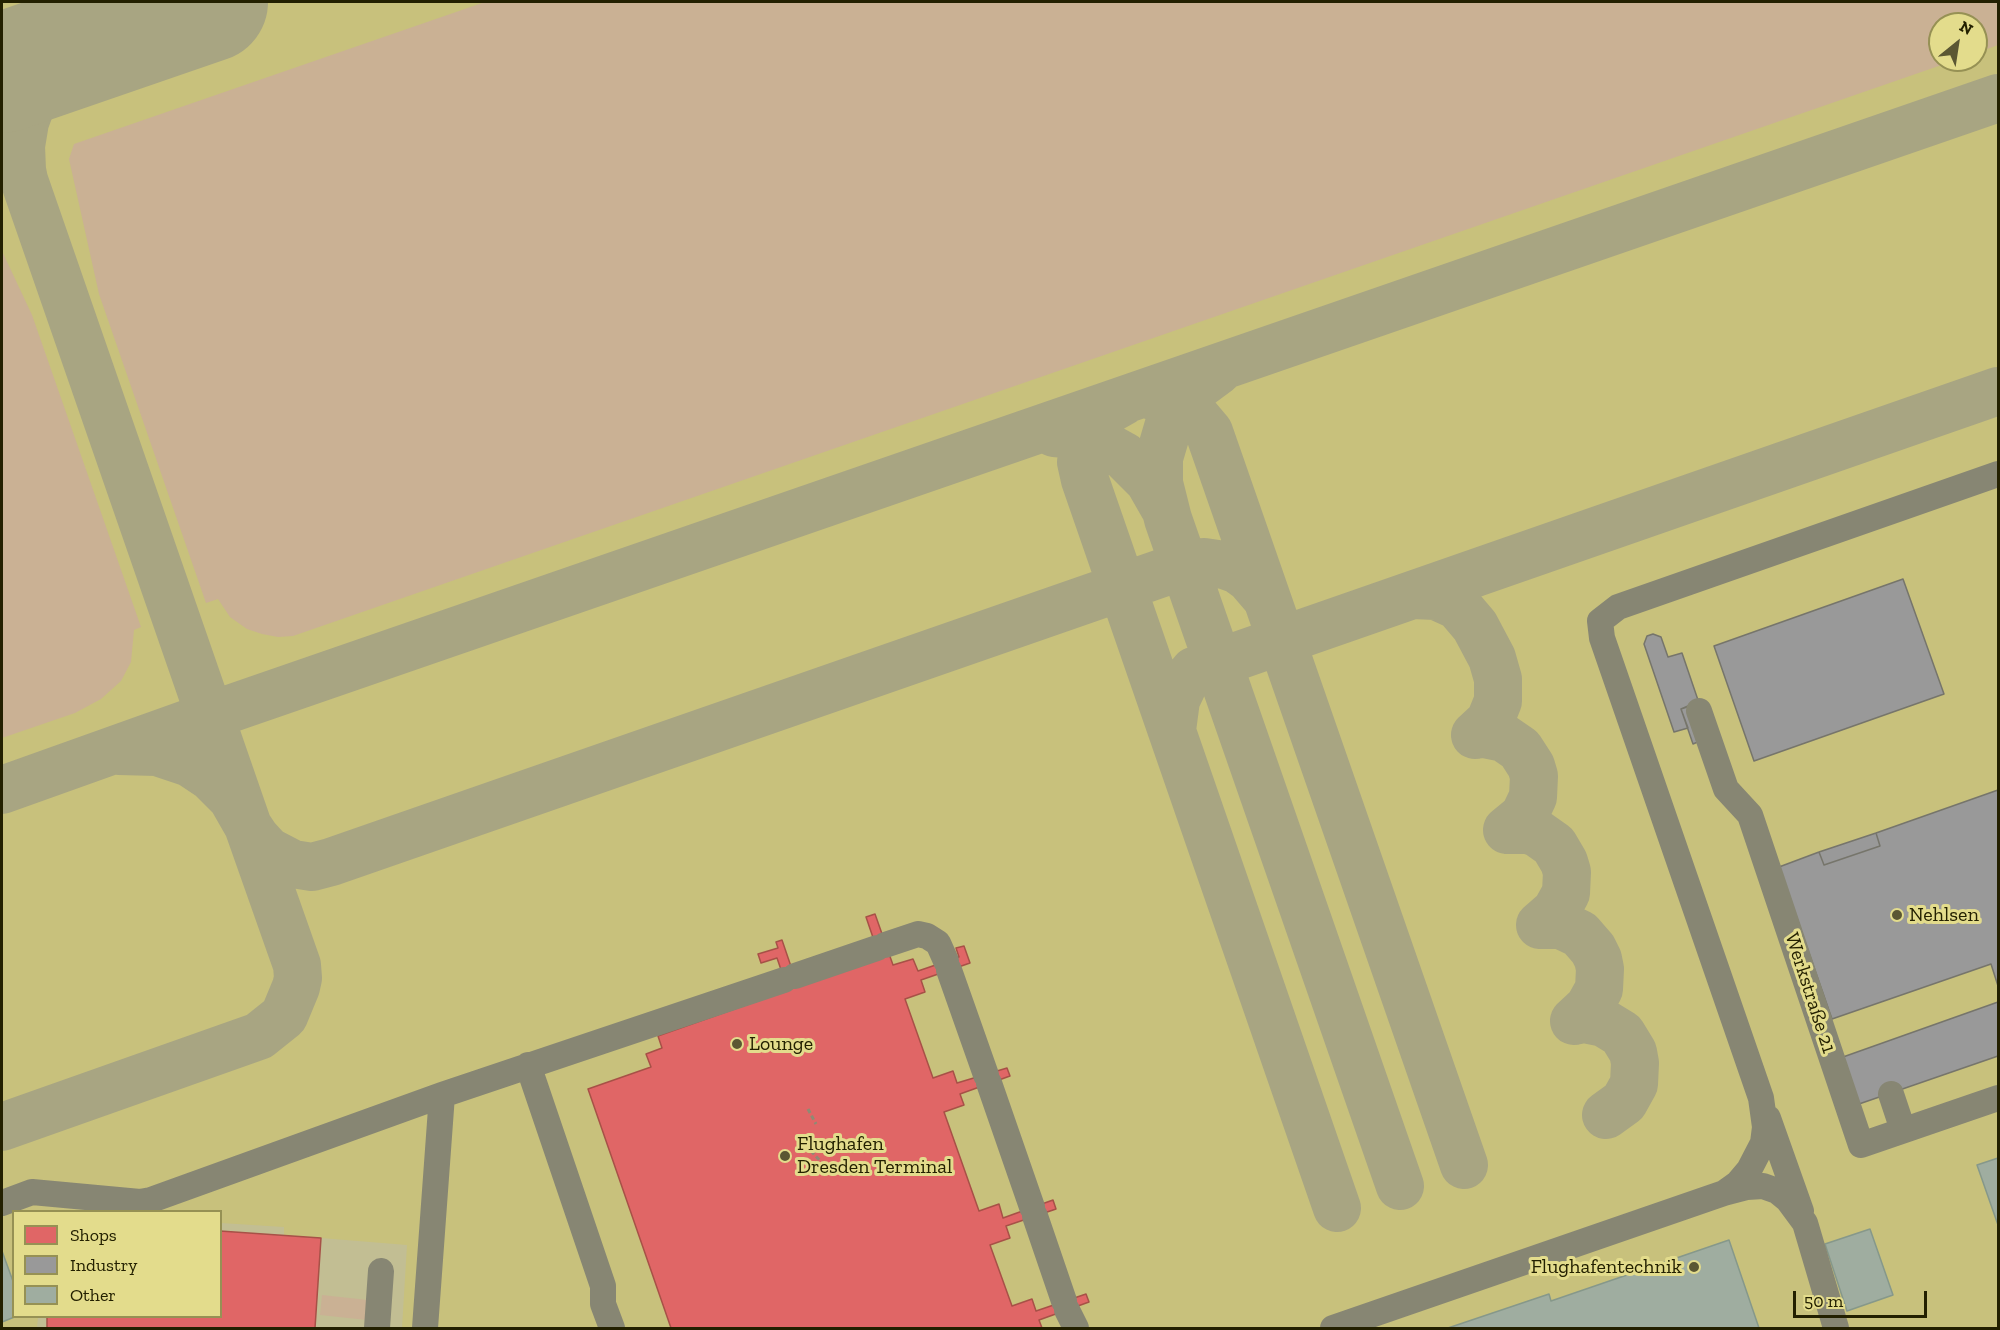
<!DOCTYPE html>
<html>
<head>
<meta charset="utf-8">
<style>
	body { margin:0 }
	#map { position:relative; width:2000px; height:1330px; overflow:hidden; background:#c2be93; font-family:"Zilla Slab",serif }
	canvas { display:block }
	.frame { position:absolute; inset:0; border:3px solid #232000; pointer-events:none }
	.legend { position:absolute; left:12px; top:1210px; width:210px; height:108px; box-sizing:border-box; background:#e3dc8c; border:2px solid #969154; margin:0; padding:8px 10px; list-style:none; font-size:18px; color:#232000 }
	.legend li { display:flex; align-items:center; gap:12px; height:30px }
	.legend b { width:30px; border:2px solid #969154 }
	.north { position:absolute; left:1928px; top:12px; width:60px; height:60px; box-sizing:border-box; background:#e3dc8c; border:2px solid #969154; border-radius:50%; rotate:30deg; font-size:16px; font-weight:700; line-height:24px; text-align:center; color:#232000 }
	.north::after { content:''; display:block; margin:auto; width:21px; height:27px; background:#5b5733; clip-path:polygon(50% 0,100% 100%,50% 72%,0 100%) }
	.scale { position:absolute; left:1793px; top:1291px; width:134px; height:27px; box-sizing:border-box; border:3px solid #232000; border-top:0; padding-left:8px; font-size:18px; line-height:21px; white-space:nowrap; color:#232000; -webkit-text-stroke:4px #e3dc8c; paint-order:stroke }
</style>
</head>
<body>
<div id="map">
<canvas width="2000" height="1330"></canvas>
<div class="frame"></div>
<ul class="legend">
<li><b style="height:16px;background:#e06666"></b>Shops</li>
<li><b style="height:16px;background:#999"></b>Industry</li>
<li><b style="height:16px;background:#9fada0"></b>Other</li>
</ul>
<div class="north">N</div>
<div class="scale">50 m</div>
</div>
<script>
const ctx = document.querySelector('canvas').getContext('2d');
ctx.lineJoin = 'round';
function paint(path, color) { ctx.fillStyle = color; ctx.fill(path, 'evenodd'); }
const poly = rows => new Path2D(rows.map(r => 'M' + r).join(''));
function trace(path, color, width, dash) { ctx.strokeStyle = color; ctx.lineWidth = width; ctx.lineCap = dash ? 'butt' : 'round'; ctx.setLineDash(dash || []); ctx.stroke(path); }
function write(font, color, halo, rows, align = 'center') {
  ctx.font = font + ' "Zilla Slab",serif'; ctx.lineWidth = 6; ctx.setLineDash([]); ctx.textBaseline = 'middle'; ctx.strokeStyle = halo; ctx.fillStyle = color; for (const [text, x, y, turn = 0] of rows) {
    ctx.save(); ctx.translate(x, y); ctx.rotate((+turn || 0) * Math.PI / 180); ctx.textAlign = isNaN(turn) ? turn : align; if (halo) ctx.strokeText(text, 0, 0); ctx.fillText(text, 0, 0); ctx.restore();
  }
}
paint(poly([
	[2,2,1998,2,1998,1328,402,1328,407,1245,284,1235,284,1227,221,1223,220,1212,47,1211,14,1212,14,1316,38,1317,37,1327,2,1328],
	[1940,24,1976,24,1976,60,1940,60]
]), '#c8c17c');
paint(poly([
	[485,2,1998,2,1998,45,1976,53,1976,24,1940,24,1940,60,1956,60,293,636,278,637,262,634,247,629,230,617,218,599,206,603,99,294,69,159,74,144],
	[2,251,32,315,141,627,134,630,131,662,121,681,101,699,75,713,2,738],
	[322,1295,368,1300,367,1320,320,1315]
]), '#cab194');
const shops = poly([
	[875,914,893,965,913,959,918,971,959,957,956,948,964,946,970,963,921,980,925,992,905,999,933,1078,953,1071,957,1083,1007,1068,1010,1076,960,1094,964,1105,944,1112,979,1211,999,1204,1003,1218,1053,1200,1056,1209,1006,1226,1010,1238,990,1245,1012,1306,1032,1299,1036,1311,1086,1294,1089,1302,1039,1320,1042,1328,671,1328,588,1089,651,1067,646,1054,662,1048,658,1036,788,990,777,958,761,963,758,954,778,948,776,942,782,940,798,987,880,958,866,917,875,914],
	[220,1231,321,1238,315,1328,47,1328,47,1316,220,1316,220,1231]
]);
paint(shops, '#e06666');
trace(shops, '#a75147', 1.5);
const industry = poly([
	[1903,579,1944,694,1754,761,1714,646,1903,579],
	[1653,634,1661,637,1668,657,1682,653,1699,703,1681,709,1688,728,1674,732,1644,644,1647,636,1653,634],
	[1688,706,1700,741,1693,744,1681,709,1688,706],
	[1998,790,1998,986,1991,964,1832,1019,1779,867,1819,852,1824,865,1880,846,1876,833,1998,790],
	[1876,833,1880,846,1824,865,1819,852,1876,833],
	[1998,1002,1998,1056,1859,1104,1843,1057,1998,1002]
]);
paint(industry, '#999');
trace(industry, '#76756b', 1.5);
trace(poly([
	[2,147,14,161,24,180,248,826,256,838,268,851,293,864,312,867,331,862,1185,565,1204,562,1224,565,1238,570,1249,578,1267,599],
	[24,180,22,170,21,146,25,122,33,100,45,80,60,63,76,50,96,40],
	[1218,371,1195,388,1169,424,1159,458,1159,483,1168,519,1400,1186],
	[1152,396,1167,399,1188,409,1198,419,1209,432,1464,1165],
	[1124,401,1108,410,1097,421,1087,438,1081,462,1085,480,1337,1208],
	[1054,433,1078,435,1095,440,1124,456,1149,481,1165,509],
	[1413,595,1436,596,1458,606,1475,626,1492,658,1498,679,1498,701,1490,721,1475,735],
	[1172,730,1176,700,1184,683,1194,671,1998,391],
	[1475,735,1484,734,1504,738,1520,749,1531,766,1534,776,1533,797,1524,816,1507,830],
	[2,790,209,716,1998,98],
	[1507,830,1528,830,1537,833,1554,845,1564,862,1567,872,1566,893,1556,911,1540,925],
	[1540,925,1561,925,1580,934,1593,949,1598,959,1600,969,1599,989,1589,1007,1574,1021],
	[1574,1021,1584,1019,1604,1023,1622,1034,1633,1052,1635,1063,1634,1084,1624,1102,1606,1115],
	[2,1127,259,1036,284,1016,296,987,298,978,297,965,248,826,232,798,211,777,190,763,157,752,119,751]
]), '#a8a582', 48);
trace(poly([
	[2,73,208,2]
]), '#a8a582', 120);
const building = poly([
	[1998,1158,1998,1225,1977,1165,1998,1158],
	[1870,1229,1893,1295,1847,1311,1825,1244,1870,1229],
	[1729,1240,1759,1328,1448,1328,1549,1294,1551,1301,1729,1240],
	[2,1251,14,1284,14,1316,17,1316,2,1322,2,1251]
]);
paint(building, '#9fada0');
trace(building, '#86988a', 1.5);
trace(poly([
	[808,1109,816,1124],
	[811,1151,823,1164]
]), '#8e8b74', 3, [4.5, 3]);
trace(poly([
	[1699,711,1726,789,1750,815,1861,1145,1998,1098],
	[885,945,918,934,927,936,938,943,946,961],
	[949,970,986,1075],
	[795,976,877,948],
	[528,1065,603,1286,603,1304,612,1328],
	[989,1083,1032,1207],
	[1891,1094,1903,1130],
	[1768,1118,1801,1211],
	[1724,1193,1738,1183,1749,1170,1763,1143,1765,1127,1761,1098,1602,638,1600,621,1618,607,1998,474],
	[2,1203,32,1192,140,1202,151,1200,442,1095,784,980],
	[1035,1216,1064,1301],
	[1067,1310,1076,1328],
	[377,1328,381,1271],
	[425,1328,442,1095],
	[1333,1328,1724,1193,1747,1187,1763,1186,1777,1191,1788,1200,1805,1223,1836,1328]
]), '#878673', 26);
for (const [x, y, r, color] of [
	[1897,915,6,"#5b5733"],
	[737,1044,6,"#5b5733"],
	[785,1156,6,"#5b5733"],
	[1694,1267,6,"#5b5733"]
]) { const dot = new Path2D(); dot.arc(x, y, r, 0, 2 * Math.PI); ctx.fillStyle = color; ctx.fill(dot); trace(dot, '#e3dc8c', 2); }
write('20px', '#232000', '#e3dc8c', [
	["Nehlsen",1909,915],
	["Lounge",749,1044],
	["Flughafen",797,1144],
	["Dresden Terminal",797,1167],
	["Flughafentechnik",1682,1267,"right"]
], 'left');
write('20px', '#232000', '#e3dc8c', [
	["Werkstraße 21",1810,993,72]
]);
</script>
</body>
</html>
